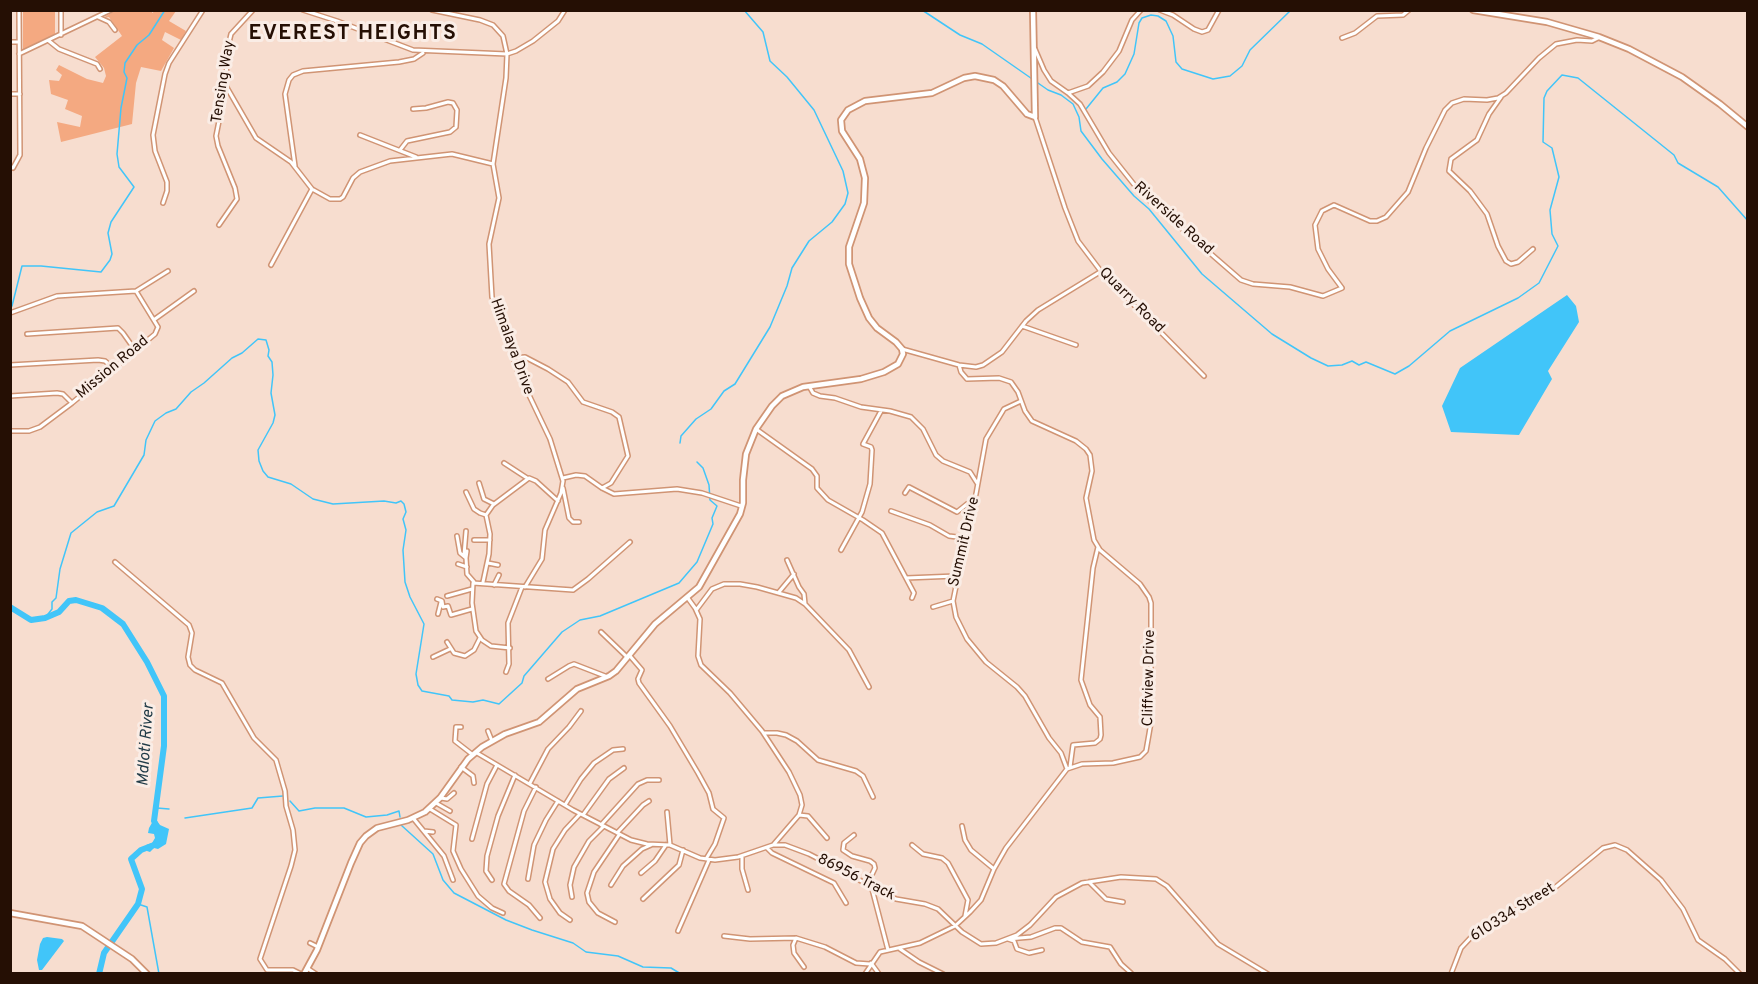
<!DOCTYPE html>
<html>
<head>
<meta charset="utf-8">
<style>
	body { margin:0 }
	#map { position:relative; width:1758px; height:984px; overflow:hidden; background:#f7ddcf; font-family:Overpass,sans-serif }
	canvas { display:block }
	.frame { position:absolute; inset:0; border:12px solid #250f04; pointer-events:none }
</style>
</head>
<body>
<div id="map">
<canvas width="1758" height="984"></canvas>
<div class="frame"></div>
</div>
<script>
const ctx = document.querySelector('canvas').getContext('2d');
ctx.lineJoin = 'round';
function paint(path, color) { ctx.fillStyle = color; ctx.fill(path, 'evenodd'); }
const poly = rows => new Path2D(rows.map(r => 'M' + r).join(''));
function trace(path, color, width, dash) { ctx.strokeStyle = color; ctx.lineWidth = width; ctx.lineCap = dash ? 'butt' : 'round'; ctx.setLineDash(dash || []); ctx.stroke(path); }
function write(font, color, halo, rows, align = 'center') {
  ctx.font = font + ' Overpass,sans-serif'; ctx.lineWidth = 6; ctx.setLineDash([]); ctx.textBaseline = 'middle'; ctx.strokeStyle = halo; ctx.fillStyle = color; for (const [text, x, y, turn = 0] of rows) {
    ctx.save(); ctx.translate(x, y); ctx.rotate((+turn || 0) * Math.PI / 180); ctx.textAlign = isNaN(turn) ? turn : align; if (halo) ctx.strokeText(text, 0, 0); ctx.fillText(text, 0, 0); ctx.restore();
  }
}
paint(poly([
	[116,10,152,11,152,13,155,11,176,11,169,21,186,31,181,40,165,32,162,40,174,48,161,71,141,67,136,83,132,124,61,142,57,122,80,127,82,116,65,109,68,100,51,94,49,80,59,81,62,75,56,70,59,65,87,79,103,83,106,76,104,68,95,57,122,36,109,17,103,18],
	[23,11,55,11,55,34,23,50]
]), '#f4a981');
paint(poly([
	[1567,295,1576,306,1579,322,1548,371,1552,379,1519,435,1451,432,1442,406,1460,368],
	[153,821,157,821,160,825,169,829,166,844,158,849,154,848,150,852,147,851,146,845,152,843,155,838,154,834,148,833,149,828],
	[47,937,62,939,64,941,42,970,39,970,37,960,40,944,43,938]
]), '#41c5f9');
trace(poly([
	[922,10,960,35,982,44,1048,90,1061,95,1073,104,1079,117,1081,131,1102,159,1134,196,1149,209,1202,274,1272,334,1311,358,1328,366,1342,365,1352,361,1359,365,1366,362,1395,374,1409,366,1450,331,1518,298,1539,283,1558,246,1552,234,1550,210,1559,177,1552,148,1543,142,1544,98,1547,91,1562,75,1578,78,1674,155,1678,163,1718,187,1748,221],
	[1383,10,1388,10],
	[1086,109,1103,88,1117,82,1125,74,1134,54,1139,23,1142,18,1151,15,1158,16,1166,21,1173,36,1176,62,1182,69,1213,79,1230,76,1242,66,1250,50,1290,11],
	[12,306,22,266,41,266,101,272,110,260,112,254,108,233,111,222,134,187,119,167,117,154,121,108,127,78,124,72,125,63,137,45,149,35,165,10],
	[10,326,11,317],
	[680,443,681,436,696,419,711,409,724,391,735,384,770,327,787,286,792,268,809,241,832,222,845,204,848,193,843,171,814,110,787,77,770,61,763,32,744,10],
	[45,618,52,609,52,602,56,598,60,569,71,533,97,512,114,506,144,455,146,440,155,421,166,413,176,409,191,392,204,383,232,358,242,353,258,339,266,340,269,350,268,356,272,362,273,375,271,393,275,415,273,423,258,450,259,461,263,471,268,477,291,484,313,499,333,504,384,501,396,503,401,501,404,504,406,512,403,519,406,530,403,550,405,582,410,597,424,624,416,674,418,685,422,691,449,696,452,700,473,702,483,700,499,704,522,683,524,676,562,632,580,620,600,616,679,583,697,562,713,524,712,518,717,506,710,500,709,485,703,468,697,462],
	[290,801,299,811,315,808,344,808,366,817,387,815,399,811,400,817],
	[157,808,169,809],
	[185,818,252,808,258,798,283,796],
	[401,825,433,854,443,880,454,893,506,920,532,930,573,943,586,952,618,956,643,967,671,968,681,974],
	[138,904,147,907,159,974]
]), '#41c5f9', 1.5);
trace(poly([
	[10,607,31,620,45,618,59,612,69,601,76,600,102,608,123,624,147,662,164,696,164,746,154,821,157,827],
	[99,974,104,953,138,904,142,889,131,859,141,850,154,845]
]), '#41c5f9', 6);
const street = poly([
	[303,10,337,21,413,50,507,54,506,78,493,164,499,198,489,244,492,297,518,372,550,439,563,481,561,493,545,530,542,559,525,587],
	[432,10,480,20,493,25,503,36,507,54,516,51,533,41,558,21,565,10],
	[1160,10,1173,15,1194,29,1202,32,1208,30,1219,10],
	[98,17,109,22,115,30],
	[61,35,61,10],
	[1342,38,1355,33,1377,16,1403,15,1409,10],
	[49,41,59,49,97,64,100,69],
	[10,42,19,42],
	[1035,49,1044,70,1051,81,1068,93,1080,104,1109,153,1140,192,1150,201,1241,280,1253,284,1290,287,1323,296,1342,288,1328,269,1318,249,1315,225,1322,211,1334,205,1370,221,1377,221,1386,217,1408,192,1426,148,1445,110,1452,103,1464,99,1487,100,1498,98,1506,93,1539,58,1556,44,1577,40,1592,41,1598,38],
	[19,54,111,10],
	[226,86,256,138,291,162,312,189,330,199,340,199,343,197,353,178,360,172,390,161,452,154,493,164],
	[1068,93,1088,86,1103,72,1119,51,1132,20,1141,10],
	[10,94,20,94],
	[1501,97,1489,114,1477,140,1451,159,1449,171,1470,191,1487,214,1498,246,1506,261,1511,264,1518,262,1533,249],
	[1035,117,1065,208,1078,241,1106,278,1117,288,1204,376],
	[360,135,416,157],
	[400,150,407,141,450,132,456,127,457,110,453,103,448,102,426,108,413,109],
	[10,166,13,168,20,155,19,10],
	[295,166,285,94,289,80,293,75,303,71,399,62,414,59,423,53],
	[163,203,167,191,167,182,155,151,153,135,165,74,169,63,203,10],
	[219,225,237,199,235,188,218,146,216,136,226,86,227,51,231,34,253,10],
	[271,265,312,189],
	[136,291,168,271],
	[10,313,57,296,136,291,158,327,155,334,72,403,40,427,29,431,10,431],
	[155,319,194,291],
	[1022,326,1076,345],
	[27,334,118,328,123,333,135,350],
	[902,349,959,365,976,367,983,365,1002,352,1026,321,1038,310,1100,272],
	[513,358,525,357,548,369,568,382,583,402,612,412,619,417,628,456,611,483,602,488],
	[10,365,98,360,105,361,113,368],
	[809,386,813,393,820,396,835,398,861,407,890,411,911,417,923,429,936,455,943,461,970,472,977,483],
	[10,396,57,393,63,394,72,403],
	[1021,401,1004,409,986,439,976,494,970,517,953,601,956,617,967,639,986,662,1017,687,1025,696,1049,738,1061,753,1067,769],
	[756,429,812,469,817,476,817,488,828,500,863,520,882,533,906,578,956,576],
	[504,463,527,478],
	[563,478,576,475,585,476,602,488,614,494,677,489,702,493,741,506],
	[479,483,484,499,494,504],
	[563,488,569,518,573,522,579,522],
	[466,492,474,509,480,513,486,515],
	[905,493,909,487,957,512,967,504,974,502],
	[891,511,930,525,949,536,965,538],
	[457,536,460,553,466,558,467,574,474,582],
	[474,540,490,540],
	[841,550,862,512,870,484,872,450,871,447,863,444,881,411],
	[464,555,466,531],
	[466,558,467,551],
	[787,560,799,587,804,594,805,604],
	[115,562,189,625,192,633,188,657,190,665,195,670,222,683,254,738,276,760,285,791,286,806,293,830,295,850,291,866,260,959,267,970,293,970,301,974],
	[488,563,498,565],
	[458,564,467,567],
	[906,578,914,593,912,598],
	[483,582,489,554,490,534,486,515,493,505,529,478,536,481,558,501],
	[494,585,499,575],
	[779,592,794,574],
	[447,596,472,589],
	[687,597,695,608,700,619,698,656,701,665,730,693,762,731,789,772,800,795,802,805,799,815,774,844],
	[437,599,442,601,443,607,448,606,451,615,472,609],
	[933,607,953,601],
	[697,609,712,589,724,584,740,584,757,587,796,598,805,604,849,650,869,687],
	[438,614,441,602],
	[601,632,627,657],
	[447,642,454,653,465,656,474,650,480,638],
	[510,648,491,646,482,640,476,631,472,603,473,583,573,590,588,579,630,542],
	[630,656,642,670,638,679,639,683,670,726,698,773,709,793,713,809,724,818,715,844,706,859],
	[433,657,450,649],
	[506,672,509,664,508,623,522,587],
	[548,679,569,666,574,664,605,676],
	[461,727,456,727,455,741,473,755],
	[488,731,492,741],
	[764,733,777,733,786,735,797,741,818,760,856,771,863,776,873,797],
	[477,753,573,810,631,840,647,844,670,845,700,858,715,860,738,857,773,845,785,845,809,854,896,899,925,904,938,909,962,932,981,944,996,943,1017,935,1030,925,1056,897,1082,883,1121,877,1156,879,1167,886,1218,944,1268,974],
	[461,767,473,776,474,783],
	[1070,767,1073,745,1095,743,1100,739,1101,735,1100,717,1090,705,1081,680,1093,568,1098,547],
	[530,783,548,749,569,727,581,711],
	[536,787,524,811,504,884,509,891,529,905,540,918],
	[441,798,447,799,454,793],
	[436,803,450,811],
	[565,805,581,779,594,763,613,750,623,749],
	[430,809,456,825,453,851,461,869,478,896,492,908,503,913],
	[667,812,670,845],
	[583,815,609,779,624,768],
	[799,815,808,816,827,838],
	[413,818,444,856,453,880],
	[601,825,638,784,647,780,659,780],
	[962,826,965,840,971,850,994,869],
	[424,831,433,832],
	[617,833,643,805,649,801],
	[854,835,844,843,843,850,852,856,870,861,874,864,875,868,868,883],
	[472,839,487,784,497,765],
	[912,845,923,854,942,858,948,863,968,900,965,916],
	[767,848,772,853,834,883,846,903],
	[742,856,742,869,748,890],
	[641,873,655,861,666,845],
	[528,879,534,845,546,820,558,801],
	[492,880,486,871,487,856,498,816,515,775],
	[1089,882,1106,899,1123,902],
	[611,885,623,866,642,849,651,845],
	[871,885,888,950],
	[572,897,570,885,574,867,589,841,603,827],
	[643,899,679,865,683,850],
	[570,920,560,913,550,899,545,882,553,849,565,830,580,814],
	[615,922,598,913,589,902,587,893,594,872,619,835],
	[678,931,709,860],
	[724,936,750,939,796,938,825,947,856,963,870,964],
	[796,938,793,945,794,953,804,967],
	[310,943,318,947],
	[900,949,919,962,943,974],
	[1042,950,1029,953,1017,949,1014,941,1008,939,1031,937,1055,928,1061,928,1082,942,1110,947,1121,964,1131,973],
	[871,963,879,974],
	[307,968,316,974],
	[865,974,880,952,920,943,955,926,970,912,981,900,994,869,1006,848,1067,769,1082,764,1113,763,1140,757,1146,751,1149,734,1151,722,1151,603,1149,597,1140,584,1100,550,1094,540,1086,498,1092,471,1090,455,1086,449,1076,441,1032,421,1025,411,1018,392,1011,382,999,378,967,379,961,372,959,365],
	[1451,974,1461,948,1475,933,1552,890,1603,848,1615,845,1627,850,1661,880,1683,909,1698,940,1725,959,1740,974]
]);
const secondary = poly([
	[1473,10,1547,22,1599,37,1629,49,1682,77,1720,104,1748,127],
	[10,913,82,926,132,959,147,974],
	[304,974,317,950,351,863,360,843,366,836,377,828,408,820,425,812,440,798,468,759,482,747,505,734,539,722,577,689,609,676,616,671,655,624,699,587,740,514,743,503,743,480,746,454,756,429,772,406,782,396,803,387,861,379,884,372,898,364,903,354,902,349,896,342,877,328,869,318,860,298,849,264,849,247,864,203,865,178,860,159,842,131,841,120,848,110,865,101,932,93,964,78,975,76,994,80,1003,86,1027,114,1035,117,1033,10]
]);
trace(street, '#d09474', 6);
trace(secondary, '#d09474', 8);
trace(street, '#fff', 3);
trace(secondary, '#fff', 4.5);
write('15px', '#250f04', '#faede6', [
	["Tensing Way",224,82,-81],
	["Riverside Road",1173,219,42],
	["Quarry Road",1131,301,45],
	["Himalaya Drive",511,347,70],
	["Mission Road",113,368,-40],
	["Summit Drive",965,542,-77],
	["Cliffview Drive",1150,678,-89],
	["86956 Track",856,878,27],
	["610334 Street",1513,913,-32]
]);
write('italic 16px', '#213c48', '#faede6', [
	["Mdloti River",147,745,-86]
]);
ctx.letterSpacing = '1.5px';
write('bold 21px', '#250f04', '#faede6', [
	["EVEREST HEIGHTS",353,35]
]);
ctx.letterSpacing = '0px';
</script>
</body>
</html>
